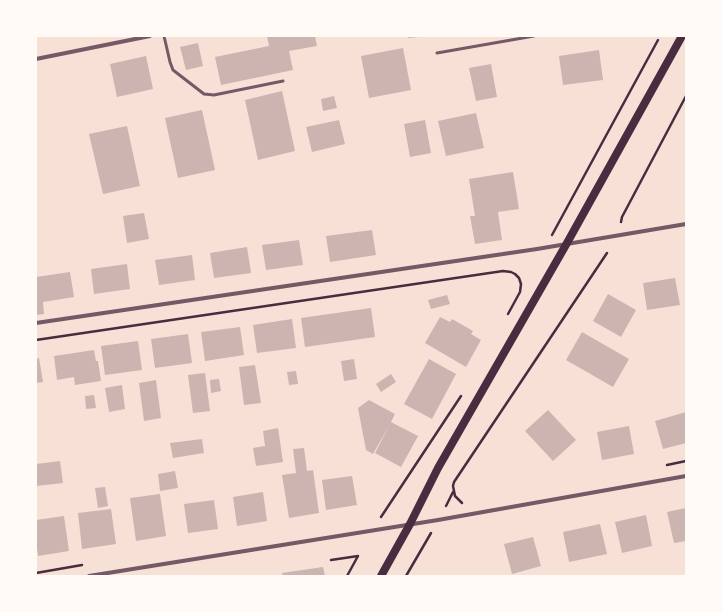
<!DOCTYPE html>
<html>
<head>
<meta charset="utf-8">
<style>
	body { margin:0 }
	#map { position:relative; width:722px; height:612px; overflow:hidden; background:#f7e1d7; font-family:Merriweather,serif }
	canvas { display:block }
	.frame { position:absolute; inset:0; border:37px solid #fffaf5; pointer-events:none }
</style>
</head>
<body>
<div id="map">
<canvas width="722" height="612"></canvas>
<div class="frame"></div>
</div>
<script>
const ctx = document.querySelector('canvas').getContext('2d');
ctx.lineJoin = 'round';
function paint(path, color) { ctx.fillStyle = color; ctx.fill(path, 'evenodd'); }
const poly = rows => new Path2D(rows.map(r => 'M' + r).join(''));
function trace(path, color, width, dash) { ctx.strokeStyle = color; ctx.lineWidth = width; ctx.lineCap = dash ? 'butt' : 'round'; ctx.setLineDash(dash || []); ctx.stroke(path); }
paint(poly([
	[267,36,315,36,317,46,289,51,293,70,221,85,215,57,269,46],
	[408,36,418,36,419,37,408,38],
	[198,43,203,66,186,70,180,47],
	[403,48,411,90,369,98,361,56],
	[599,50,603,80,563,85,559,56],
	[146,56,153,89,117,97,110,64],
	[491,64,497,97,476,101,469,68],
	[282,91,295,151,258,160,245,100],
	[334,96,337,108,323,111,321,99],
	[202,110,215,170,178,178,165,118],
	[476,113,484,148,446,156,438,121],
	[339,120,345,144,312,152,306,127],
	[425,120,431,153,410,157,404,124],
	[127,126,140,186,103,194,89,134],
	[513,172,519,209,498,212,502,240,475,244,470,216,475,216,469,179],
	[144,213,149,239,127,243,123,216],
	[372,230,376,255,330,262,326,236],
	[299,240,303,265,266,270,262,245],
	[247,247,251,273,214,278,210,253],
	[192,255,195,280,159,285,155,260],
	[127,264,130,289,94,294,91,269],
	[70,272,74,297,43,302,44,314,36,315,36,277],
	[675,278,680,305,647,310,643,283],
	[608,294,636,310,621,337,593,321],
	[447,295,450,304,431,309,428,300],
	[371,308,375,337,305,347,301,318],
	[440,317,450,322,452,319,473,331,471,334,481,340,466,367,425,343],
	[292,319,296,348,257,353,253,325],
	[240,327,244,355,205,361,201,332],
	[582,332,629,359,613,387,566,360],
	[188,334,192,363,155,368,151,339],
	[138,341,142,370,105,375,101,346],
	[94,350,96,361,98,361,101,381,75,385,74,377,57,380,54,356],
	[39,358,43,382,36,383,36,359],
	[354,359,357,379,344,381,341,361],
	[429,359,456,374,432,419,404,404],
	[255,365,261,403,244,405,239,367],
	[296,371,298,384,289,385,287,372],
	[205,373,210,411,193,413,188,375],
	[391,374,396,382,381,392,376,384],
	[219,379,221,391,211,393,210,380],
	[156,380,161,418,144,421,139,383],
	[122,385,125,409,109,412,105,388],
	[94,395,96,408,86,409,85,396],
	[369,400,395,414,391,422,418,436,401,467,375,453,390,424,373,454,366,450,358,408],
	[548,410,576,440,553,461,525,431],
	[686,412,686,443,663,449,655,421],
	[629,426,634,454,602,460,597,432],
	[278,428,283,462,256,466,253,448,265,446,263,431],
	[202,439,204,453,173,458,170,443],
	[304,448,307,471,313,470,319,513,289,518,282,475,296,473,293,449],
	[60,461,63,483,36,486,36,464],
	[175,471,178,488,160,491,158,474],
	[352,476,357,505,326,510,322,480],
	[105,487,108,506,98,508,95,488],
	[263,492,267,521,237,526,233,497],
	[160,494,166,536,136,541,130,498],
	[214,500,218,529,188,533,184,504],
	[686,508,686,541,674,543,667,512],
	[111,509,116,544,82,549,78,513],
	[646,515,652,546,622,553,615,522],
	[64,516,69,551,38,556,36,541,36,520],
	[600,524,607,554,569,562,563,532],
	[533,537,541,566,512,574,504,544],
	[323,567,325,576,283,576,282,573]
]), '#ccb4b1');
trace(poly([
	[621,222,622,217,686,96],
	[552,235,658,40],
	[36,340,503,271,511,272,515,274,519,278,521,284,520,292,508,314],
	[667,465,686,461],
	[462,503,455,496,453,486,454,482,607,253],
	[446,506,453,492],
	[381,517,461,396],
	[331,560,358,556,347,576],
	[36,573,82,565],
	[406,576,431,533]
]), '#4a2c40', 2.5);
trace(poly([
	[164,36,170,62,173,70,204,94,214,95,283,81],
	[437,53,534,36]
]), '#755966', 3);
trace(poly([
	[36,59,150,36],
	[36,323,537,249,686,224],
	[89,576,438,520,686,476]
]), '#755966', 4);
trace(poly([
	[381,576,410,524,438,468,567,243,682,36]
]), '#4a2c40', 8);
</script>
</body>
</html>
